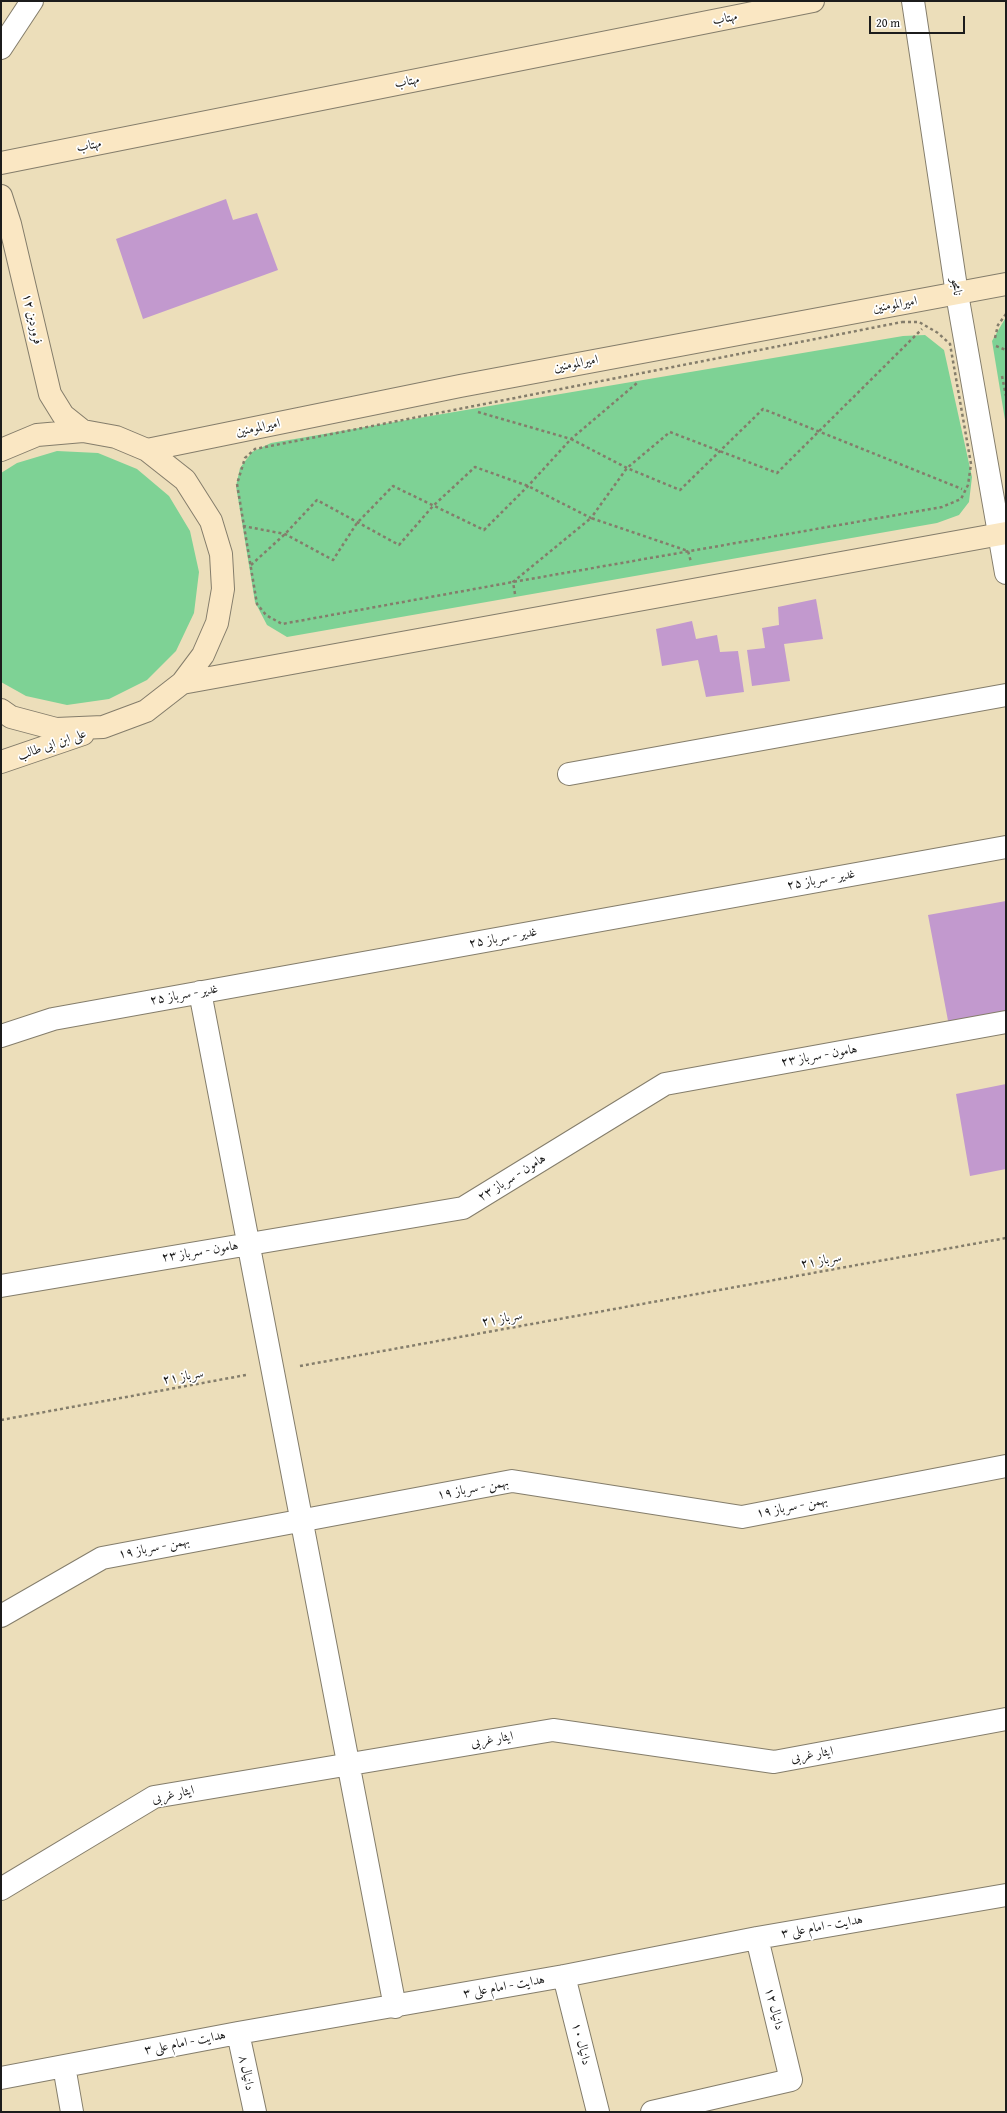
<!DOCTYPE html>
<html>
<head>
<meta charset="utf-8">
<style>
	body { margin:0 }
	#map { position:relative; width:1007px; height:2113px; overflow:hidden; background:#ecdeba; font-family:"Gentium Book Plus",serif }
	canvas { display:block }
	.frame { position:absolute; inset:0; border:2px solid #1c1c1c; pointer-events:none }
	.scale { position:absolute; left:869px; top:16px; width:96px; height:18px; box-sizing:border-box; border:2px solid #1c1c1c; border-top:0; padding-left:5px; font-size:12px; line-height:14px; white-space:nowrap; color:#1c1c1c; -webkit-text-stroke:3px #fff; paint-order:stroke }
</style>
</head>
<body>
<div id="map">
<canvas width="1007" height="2113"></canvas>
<div class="frame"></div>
<div class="scale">20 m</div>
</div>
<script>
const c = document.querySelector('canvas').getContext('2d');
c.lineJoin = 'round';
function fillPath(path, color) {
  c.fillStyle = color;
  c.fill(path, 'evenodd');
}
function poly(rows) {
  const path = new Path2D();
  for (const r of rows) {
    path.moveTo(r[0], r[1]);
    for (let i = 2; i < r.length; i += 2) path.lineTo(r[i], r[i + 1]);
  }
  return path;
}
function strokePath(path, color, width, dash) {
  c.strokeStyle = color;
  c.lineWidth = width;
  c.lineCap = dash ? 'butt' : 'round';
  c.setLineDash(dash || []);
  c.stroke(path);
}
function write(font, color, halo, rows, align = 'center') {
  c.font = font + ' "Gentium Book Plus",Amiri,serif';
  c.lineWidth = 3.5;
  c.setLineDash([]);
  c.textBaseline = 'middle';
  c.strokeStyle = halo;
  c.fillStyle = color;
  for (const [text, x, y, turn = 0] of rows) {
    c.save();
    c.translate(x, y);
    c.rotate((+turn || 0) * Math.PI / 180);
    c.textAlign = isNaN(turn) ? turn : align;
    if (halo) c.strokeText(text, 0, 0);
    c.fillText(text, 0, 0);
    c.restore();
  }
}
fillPath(poly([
	[1006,317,1006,426,992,341],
	[925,335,944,350,972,477,969,502,959,515,937,523,287,637,267,625,255,602,236,486,240,468,252,452,271,443,903,336],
	[57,451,98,453,137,469,169,496,190,531,199,572,194,613,176,651,147,680,109,699,67,705,26,696,1,682,1,473,17,463]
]), '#7ed295');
fillPath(poly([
	[226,199,233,220,257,213,278,270,143,319,116,239],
	[816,599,823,639,784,644,790,681,752,686,747,650,765,648,762,628,779,625,778,607],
	[692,621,696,639,717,635,720,652,738,651,744,692,706,697,698,660,662,666,656,629],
	[1006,901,1006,1015,949,1026,928,915],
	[1006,1084,1006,1169,970,1176,956,1094]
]), '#c299ce');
const street = poly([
	[913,1,957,294,1006,573],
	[1,48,32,1],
	[569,774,1006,695],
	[200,992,395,2007],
	[1,1036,53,1019,1006,847],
	[1,1286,463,1208,665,1084,1006,1022],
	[1,1616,102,1558,512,1481,742,1517,1006,1466],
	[1,1889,154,1797,553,1730,774,1762,1006,1719],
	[564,1976,598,2112],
	[238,2033,255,2112],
	[64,2066,72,2112],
	[1,2078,238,2033,564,1976,757,1938,1006,1895],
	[652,2112,791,2080,757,1938]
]);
const secondary = poly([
	[1,163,813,1],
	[1,196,10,224,50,394,63,415,83,431],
	[1,450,37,435,83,431,116,437,147,450,185,480,211,521,221,554,223,589,217,623,203,655,182,683,146,711,103,727,56,729,11,717,1,710],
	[147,450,460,386,1006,284],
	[182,683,1006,533],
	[1,762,83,734]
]);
strokePath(street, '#847d6b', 24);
strokePath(secondary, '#847d6b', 24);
strokePath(poly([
	[902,322,919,322,938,333,950,344,971,464,968,485,961,499,942,507,513,582,282,624,266,615,257,604,237,484,245,458,255,449,902,322],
	[995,338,998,325,1006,314],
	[996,346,1006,350],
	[1002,376,1006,396],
	[478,412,571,439,637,383],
	[243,526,285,534,333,560,357,523,393,486,484,530,528,486,571,439,627,468,680,490,763,409,962,489],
	[251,565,285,534,317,500,399,545,433,506,475,467,528,486,591,518,627,468,670,432,777,473,922,329],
	[515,594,513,582,591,518,688,551,691,562],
	[300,1366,1006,1238],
	[1,1420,246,1375]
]), '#847d6b', 2.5, [3, 3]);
strokePath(street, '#fff', 22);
strokePath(secondary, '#fae7c3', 22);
write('13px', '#1c1c1c', '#fff', [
	["مهتاب",725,19,-11],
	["مهتاب",407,82,-11],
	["مهتاب",89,146,-11],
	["نامجو",956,287,81],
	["امیرالمومنین",895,305,-10],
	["۱۲ فروردین",32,319,77],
	["امیرالمومنین",576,364,-11],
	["امیرالمومنین",258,428,-12],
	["علی ابن ابی طالب",52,745,-19],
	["غدیر - سرباز ۲۵",821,880,-10],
	["غدیر - سرباز ۲۵",503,938,-10],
	["غدیر - سرباز ۲۵",184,995,-10],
	["هامون - سرباز ۲۳",819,1056,-10],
	["هامون - سرباز ۲۳",512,1178,-32],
	["هامون - سرباز ۲۳",200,1252,-9],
	["سرباز ۲۱",821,1261,-10],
	["سرباز ۲۱",502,1319,-10],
	["سرباز ۲۱",183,1377,-10],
	["بهمن - سرباز ۱۹",473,1489,-10],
	["بهمن - سرباز ۱۹",792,1507,-11],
	["بهمن - سرباز ۱۹",154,1548,-11],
	["ایثار غربی",492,1740,-10],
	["ایثار غربی",812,1755,-10],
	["ایثار غربی",173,1795,-13],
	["هدایت - امام علی ۳",822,1927,-10],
	["هدایت - امام علی ۳",504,1987,-10],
	["دانیال ۱۲",774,2009,76],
	["هدایت - امام علی ۳",185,2043,-11],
	["دانیال ۱۰",581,2044,76],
	["دانیال ۸",246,2073,78]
]);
</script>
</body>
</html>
